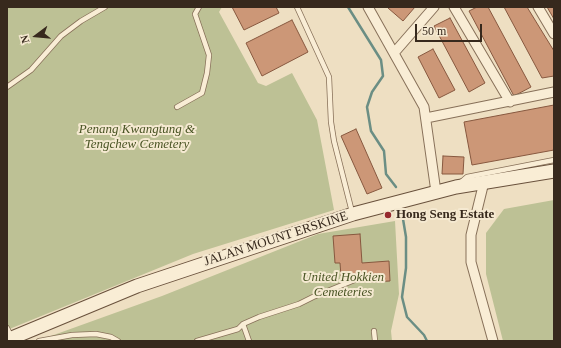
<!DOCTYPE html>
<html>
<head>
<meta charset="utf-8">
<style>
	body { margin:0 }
	#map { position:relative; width:561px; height:348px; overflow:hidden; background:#eedfc2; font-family:"Times New Roman",serif }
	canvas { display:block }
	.frame { position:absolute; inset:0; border:8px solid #37291d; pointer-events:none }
	.north { position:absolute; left:16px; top:16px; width:40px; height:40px; -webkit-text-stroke:3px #f5e9d1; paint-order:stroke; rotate:254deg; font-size:11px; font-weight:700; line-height:16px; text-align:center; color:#37291d }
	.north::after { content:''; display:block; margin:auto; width:14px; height:18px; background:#37291d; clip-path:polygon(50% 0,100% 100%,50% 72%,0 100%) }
	.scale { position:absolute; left:415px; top:24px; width:67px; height:18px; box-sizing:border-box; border:2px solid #37291d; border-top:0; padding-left:5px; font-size:12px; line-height:14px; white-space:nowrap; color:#37291d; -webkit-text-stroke:3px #f5e9d1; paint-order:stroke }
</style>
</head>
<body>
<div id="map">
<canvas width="561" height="348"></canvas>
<div class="frame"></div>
<div class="north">N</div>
<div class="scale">50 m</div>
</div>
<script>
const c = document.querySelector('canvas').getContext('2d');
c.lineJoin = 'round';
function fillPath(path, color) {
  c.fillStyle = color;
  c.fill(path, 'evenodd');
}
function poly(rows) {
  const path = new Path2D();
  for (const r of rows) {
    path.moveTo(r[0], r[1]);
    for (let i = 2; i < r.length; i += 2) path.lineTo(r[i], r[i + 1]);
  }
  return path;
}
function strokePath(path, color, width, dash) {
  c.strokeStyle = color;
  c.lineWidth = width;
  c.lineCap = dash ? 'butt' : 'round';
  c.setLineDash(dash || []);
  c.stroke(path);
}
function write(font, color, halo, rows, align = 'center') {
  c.font = font + ' "Times New Roman",serif';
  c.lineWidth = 4;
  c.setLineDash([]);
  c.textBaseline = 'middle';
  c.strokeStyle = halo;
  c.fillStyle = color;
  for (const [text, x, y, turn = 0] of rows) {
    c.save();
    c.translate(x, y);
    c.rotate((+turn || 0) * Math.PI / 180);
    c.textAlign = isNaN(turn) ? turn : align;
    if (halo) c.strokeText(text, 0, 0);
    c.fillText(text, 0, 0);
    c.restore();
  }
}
fillPath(poly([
	[7,7,222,7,219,12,258,83,266,86,292,73,317,120,334,210,193,254,7,330],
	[554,200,554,341,503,341,486,274,486,233,504,209],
	[395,221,399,294,391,331,392,341,37,341,162,296,318,234]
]), '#bdc195');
strokePath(poly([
	[348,7,381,60,383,76,372,92,367,107,371,131,384,151,386,174,396,187],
	[402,213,406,237,406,268,402,297,407,317,424,335,427,341]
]), '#6b8e84', 2.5);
const building = poly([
	[232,7,276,7,279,13,244,30,232,7],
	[389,7,415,7,403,21,388,8,389,7],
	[477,7,488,7,531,87,514,96,469,11,477,7],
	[504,7,527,7,554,51,554,76,542,78,504,7],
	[547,7,554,7,554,19,547,7],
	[450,18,485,83,469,92,434,26,450,18],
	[292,20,308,52,262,76,246,43,292,20],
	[433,49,455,90,439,98,418,57,433,49],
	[554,105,554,150,472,165,464,122,554,105],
	[356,129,382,188,367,194,341,136,356,129],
	[443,156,464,157,463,174,442,174,443,156],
	[360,234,362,263,389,261,390,281,370,282,369,274,341,276,340,263,335,263,333,236,360,234]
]);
fillPath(building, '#cc9777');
strokePath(building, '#87583f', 1);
const lane = poly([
	[297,7,329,77,331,122,334,141,352,212],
	[7,87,31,70,61,36,81,21,105,7],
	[177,107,202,93,207,73,209,55,195,14,199,7],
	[460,183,467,177,554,160],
	[243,324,249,341],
	[7,328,11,336],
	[374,331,375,341],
	[39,341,72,335,96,334,111,337,118,341],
	[197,341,238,329,243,324,259,317,299,304,313,297,357,279]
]);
const street = poly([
	[368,7,424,107,436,192],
	[454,7,510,102],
	[538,7,554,34],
	[394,53,434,7],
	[426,118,554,92],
	[484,182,471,235,471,262,493,341]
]);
const secondary = poly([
	[7,340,137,286,353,214,456,187,554,171]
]);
strokePath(lane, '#877059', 6);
strokePath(street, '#877059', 11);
strokePath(secondary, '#69513c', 15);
strokePath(lane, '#f9edd5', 4.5);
strokePath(street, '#f9edd5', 9);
strokePath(secondary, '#f9edd5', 13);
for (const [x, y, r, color] of [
	[388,215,4,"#96292e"]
]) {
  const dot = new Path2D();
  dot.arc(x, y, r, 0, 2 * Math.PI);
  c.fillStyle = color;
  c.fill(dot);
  strokePath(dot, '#f5e9d1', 1.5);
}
write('italic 13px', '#495424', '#f5e9d1', [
	["Penang Kwangtung &",137,130],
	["Tengchew Cemetery",137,145],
	["United Hokkien",343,278],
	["Cemeteries",343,293]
]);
write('bold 13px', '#37291d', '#f5e9d1', [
	["Hong Seng Estate",396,215]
], 'left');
write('13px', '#37291d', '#f5e9d1', [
	["JALAN MOUNT ERSKINE",276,239,-18]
]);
</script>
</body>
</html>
